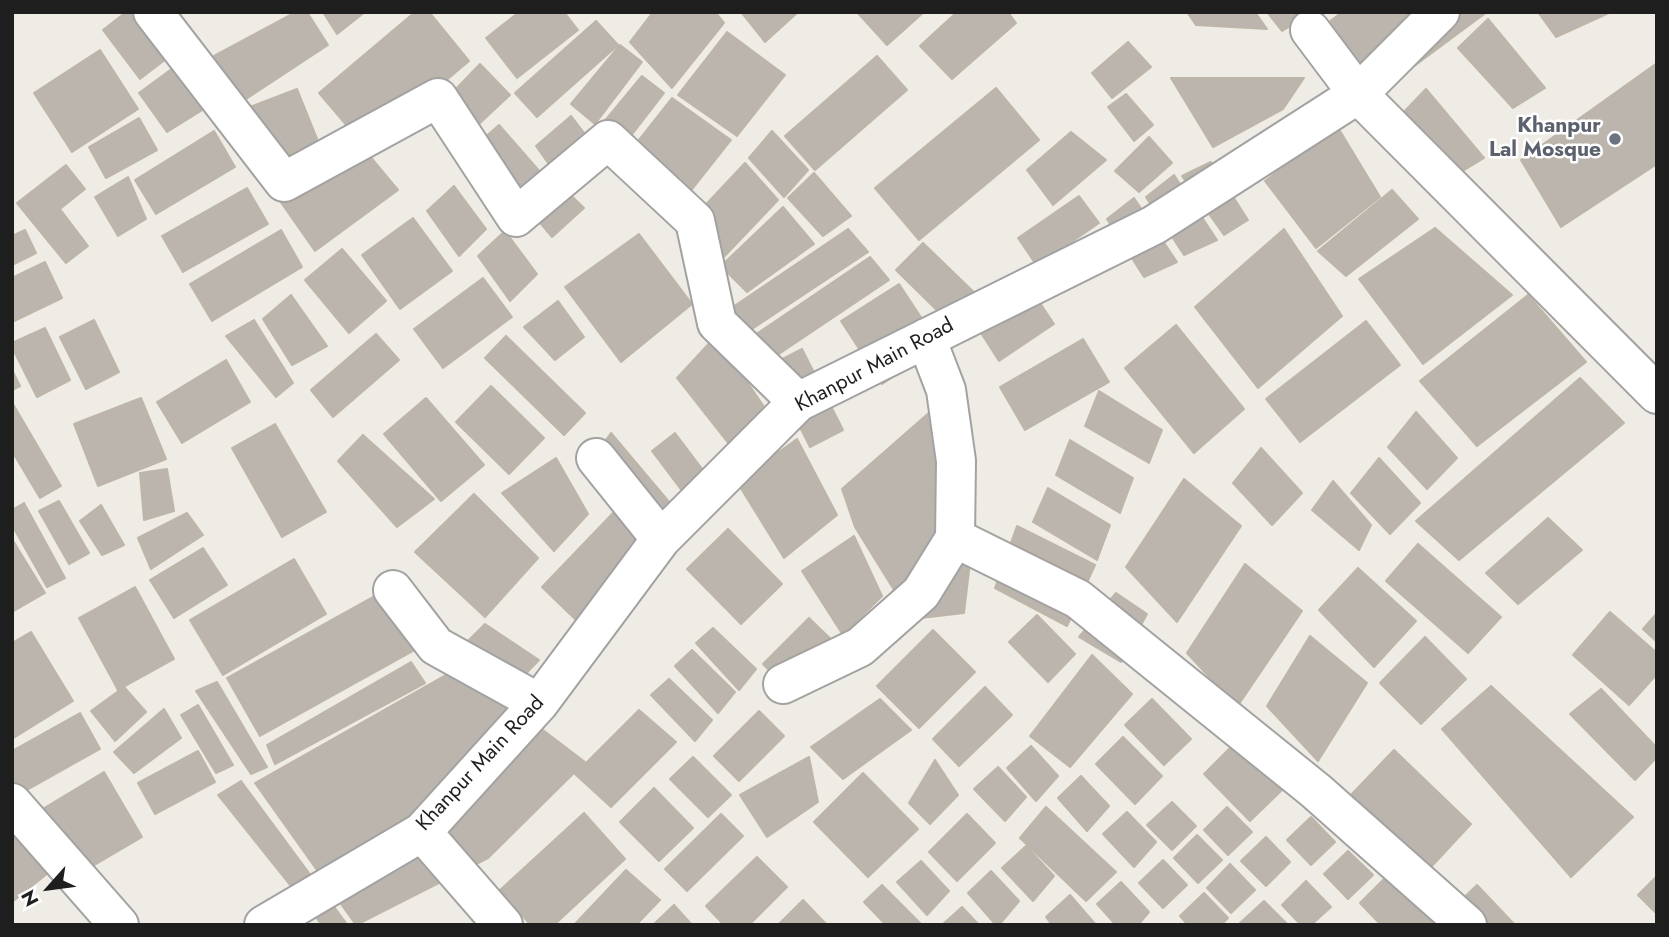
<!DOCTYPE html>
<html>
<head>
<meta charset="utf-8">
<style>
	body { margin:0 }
	#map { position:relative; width:1669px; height:937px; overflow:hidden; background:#eeece5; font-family:Jost,sans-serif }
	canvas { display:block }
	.frame { position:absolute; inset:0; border:14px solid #1e1e1e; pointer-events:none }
	.north { position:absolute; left:14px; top:853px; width:70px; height:70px; -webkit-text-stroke:5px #fff; paint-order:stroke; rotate:242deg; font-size:19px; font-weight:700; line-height:28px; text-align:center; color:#1e1e1e }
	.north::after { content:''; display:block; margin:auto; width:24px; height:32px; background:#1e1e1e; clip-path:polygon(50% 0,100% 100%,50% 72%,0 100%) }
</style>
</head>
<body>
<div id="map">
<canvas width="1669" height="937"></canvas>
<div class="frame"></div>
<div class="north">N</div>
</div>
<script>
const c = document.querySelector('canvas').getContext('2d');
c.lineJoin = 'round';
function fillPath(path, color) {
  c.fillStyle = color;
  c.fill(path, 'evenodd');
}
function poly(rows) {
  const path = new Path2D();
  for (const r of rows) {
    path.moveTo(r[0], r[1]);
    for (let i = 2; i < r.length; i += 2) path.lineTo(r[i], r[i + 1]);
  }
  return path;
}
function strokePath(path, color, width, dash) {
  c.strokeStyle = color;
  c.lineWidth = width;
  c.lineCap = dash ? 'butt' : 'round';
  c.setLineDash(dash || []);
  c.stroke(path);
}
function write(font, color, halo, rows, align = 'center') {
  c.font = font + ' Jost,sans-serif';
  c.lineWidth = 5;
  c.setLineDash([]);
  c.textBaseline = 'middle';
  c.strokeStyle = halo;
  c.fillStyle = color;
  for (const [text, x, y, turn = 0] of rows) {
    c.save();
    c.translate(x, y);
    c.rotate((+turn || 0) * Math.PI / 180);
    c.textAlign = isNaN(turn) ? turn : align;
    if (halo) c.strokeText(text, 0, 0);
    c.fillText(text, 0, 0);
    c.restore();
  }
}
const building = poly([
	[126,12,129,12,166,59,140,79,103,30,126,12],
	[296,12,307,12,328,45,240,103,214,56,296,12],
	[323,12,365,12,337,34,323,12],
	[415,12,429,12,469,61,366,148,319,93,415,12],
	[519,12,564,12,578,30,517,78,486,38,519,12],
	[653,12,715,12,724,23,672,88,630,42,653,12],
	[741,12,798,12,765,42,741,12],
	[857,12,924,12,887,45,857,12],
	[957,12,1008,12,1016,23,952,79,920,46,957,12],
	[1187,12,1255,12,1267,29,1196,25,1187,12],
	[1267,12,1314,12,1282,31,1267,12],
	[1342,12,1487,12,1375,95,1324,26,1342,12],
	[1538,12,1611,12,1556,37,1538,12],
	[1488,19,1545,88,1513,108,1458,48,1488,19],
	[596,21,618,45,537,117,515,93,596,21],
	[727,32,785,75,737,136,678,95,727,32],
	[1128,42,1151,67,1112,98,1092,73,1128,42],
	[620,45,642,62,595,124,571,104,620,45],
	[100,50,138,109,72,152,34,93,100,50],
	[877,56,907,90,815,170,785,136,877,56],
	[1657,63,1657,164,1561,227,1521,160,1657,63],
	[480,64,510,95,480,123,452,93,480,64],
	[177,65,204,109,167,132,139,93,177,65],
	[642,76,664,93,617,154,594,134,642,76],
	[1171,78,1304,78,1283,109,1213,147,1171,78],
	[996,88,1039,140,919,240,875,188,996,88],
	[297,89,318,141,261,167,237,112,297,89],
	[1426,89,1484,158,1451,178,1397,119,1426,89],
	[1126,94,1153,125,1134,141,1108,107,1126,94],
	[672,98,731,140,682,202,623,160,672,98],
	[571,116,585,134,548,163,536,146,571,116],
	[139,118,157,150,106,178,89,147,139,118],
	[499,125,541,173,508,202,466,154,499,125],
	[1337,126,1380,197,1316,248,1265,181,1337,126],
	[214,131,235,167,156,214,135,180,214,131],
	[772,131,808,170,784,197,749,158,772,131],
	[1071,132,1106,160,1053,205,1027,170,1071,132],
	[1149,137,1172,163,1139,192,1115,171,1149,137],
	[358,142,398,190,315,251,280,201,358,142],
	[1211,162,1248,220,1224,235,1182,176,1211,162],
	[745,163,778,200,719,262,681,231,745,163],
	[66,165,85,189,60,209,88,246,66,263,17,203,66,165],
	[814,173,851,216,823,236,788,198,814,173],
	[549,174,584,208,552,237,522,201,549,174],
	[1174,175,1217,240,1184,255,1146,197,1174,175],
	[128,177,146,219,118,236,95,197,128,177],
	[454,186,486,229,459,256,427,211,454,186],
	[247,188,268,224,183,272,162,236,247,188],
	[1392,190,1418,219,1346,276,1318,251,1392,190],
	[1079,196,1099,223,1037,266,1018,238,1079,196],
	[1134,198,1177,262,1144,277,1107,219,1134,198],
	[783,207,814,244,747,292,721,266,783,207],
	[413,218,452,271,400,309,362,255,413,218],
	[1435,228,1512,295,1423,364,1359,279,1435,228],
	[848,229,868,252,740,337,724,313,848,229],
	[1284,229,1342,316,1258,388,1195,307,1284,229],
	[25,230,36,253,12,265,12,236,25,230],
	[281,230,302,267,212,321,190,284,281,230],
	[505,231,537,274,510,301,478,256,505,231],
	[639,234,692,304,621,362,565,287,639,234],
	[923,243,984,302,956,329,896,270,923,243],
	[342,249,386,301,349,333,305,280,342,249],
	[870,257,889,280,761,366,746,341,870,257],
	[45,262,62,298,12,322,12,278,45,262],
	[483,278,512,317,443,368,414,329,483,278],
	[899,284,940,346,882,384,841,321,899,284],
	[1028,285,1054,324,999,361,974,322,1028,285],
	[291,295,327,346,292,365,263,319,291,295],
	[1528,295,1586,362,1477,446,1420,381,1528,295],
	[558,301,584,337,555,360,524,327,558,301],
	[94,320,119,372,86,389,60,337,94,320],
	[254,320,293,383,276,397,226,336,254,320],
	[1366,321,1400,365,1300,442,1266,399,1366,321],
	[1176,325,1244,409,1194,453,1125,368,1176,325],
	[45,328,70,380,37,397,12,347,12,343,45,328],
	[376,334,399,360,333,417,311,390,376,334],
	[506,336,585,413,564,435,485,358,506,336],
	[716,336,777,426,740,458,677,378,716,336],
	[1083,339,1109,382,1025,430,1000,387,1083,339],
	[802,349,843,430,810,447,769,366,802,349],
	[226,360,250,402,182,443,157,402,226,360],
	[12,370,20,386,12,390,12,370],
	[1580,378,1624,423,1459,560,1416,521,1580,378],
	[491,386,544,438,509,474,456,422,491,386],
	[1099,391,1162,430,1149,463,1085,426,1099,391],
	[141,398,166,459,98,486,74,424,141,398],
	[426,398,484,465,441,501,384,434,426,398],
	[13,404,61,486,40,498,12,451,13,404],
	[939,404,972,528,969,571,964,613,912,619,855,527,842,489,939,404],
	[1416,412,1457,458,1427,489,1388,447,1416,412],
	[275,424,326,512,282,537,232,448,275,424],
	[611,433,675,509,648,537,583,472,611,433],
	[675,433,718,490,695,508,652,451,675,433],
	[363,435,434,499,397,527,338,461,363,435],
	[797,439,837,515,784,558,737,482,797,439],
	[1070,440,1133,478,1120,513,1056,475,1070,440],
	[1261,448,1302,493,1272,525,1233,483,1261,448],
	[556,458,588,514,554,551,502,493,556,458],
	[1379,458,1420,503,1390,534,1351,493,1379,458],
	[167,469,174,511,144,520,140,473,167,469],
	[1184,479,1241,526,1177,622,1126,567,1184,479],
	[1333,481,1371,525,1359,550,1312,510,1333,481],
	[1048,488,1110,525,1097,560,1033,522,1048,488],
	[474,494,538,558,485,617,415,552,474,494],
	[59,501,89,553,69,564,39,511,59,501],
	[24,503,65,578,47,587,12,525,12,510,24,503],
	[101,505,124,545,102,555,80,521,101,505],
	[614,512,648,545,575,619,542,587,614,512],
	[187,513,203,535,151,569,138,538,187,513],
	[1548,518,1582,550,1518,604,1486,573,1548,518],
	[1017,526,1095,565,1067,626,995,588,1017,526],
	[728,529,782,584,741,624,687,569,728,529],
	[854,536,882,596,843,635,802,571,854,536],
	[12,539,45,593,12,612,12,539],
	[1418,544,1501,617,1468,653,1386,581,1418,544],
	[203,548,227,585,174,618,150,580,203,548],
	[294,559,326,614,223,675,190,620,294,559],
	[1245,564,1302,611,1237,707,1187,653,1245,564],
	[1358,568,1416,621,1374,667,1319,610,1358,568],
	[135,587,174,659,118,690,79,618,135,587],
	[380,593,413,651,260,736,227,678,380,593],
	[1116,593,1147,614,1121,662,1079,637,1116,593],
	[1610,612,1657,653,1657,674,1629,705,1573,655,1610,612],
	[1657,613,1657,642,1643,629,1657,613],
	[1037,615,1075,654,1048,682,1009,642,1037,615],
	[809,618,842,650,795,696,763,664,809,618],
	[485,624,539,660,506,694,464,645,485,624],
	[713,628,756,669,739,690,696,643,713,628],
	[933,630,975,672,919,728,877,686,933,630],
	[31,632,73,701,12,739,12,643,31,632],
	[1310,636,1367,683,1318,761,1267,706,1310,636],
	[1425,637,1466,679,1421,724,1380,683,1425,637],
	[692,650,735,692,718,713,675,666,692,650],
	[1092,655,1132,694,1070,767,1030,736,1092,655],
	[411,662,425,683,275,764,267,745,411,662],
	[460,667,585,762,488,858,356,925,255,783,460,667],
	[669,679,712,720,695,741,651,695,669,679],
	[217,682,267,767,251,774,196,691,217,682],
	[1491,686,1633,817,1571,877,1442,729,1491,686],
	[124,687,146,712,115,741,91,711,124,687],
	[985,687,1012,715,959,766,933,739,985,687],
	[1601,689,1657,748,1657,757,1635,780,1570,714,1601,689],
	[880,699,911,730,843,779,811,747,880,699],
	[1152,699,1191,739,1164,765,1125,725,1152,699],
	[198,705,233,765,216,773,181,715,198,705],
	[164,709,181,738,134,773,114,752,164,709],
	[639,710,676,742,611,807,575,774,639,710],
	[759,711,784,736,739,781,714,756,759,711],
	[80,713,100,749,18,795,12,785,12,751,80,713],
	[1123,737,1162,776,1135,804,1096,764,1123,737],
	[1236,742,1283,789,1250,821,1204,774,1236,742],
	[1031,746,1058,776,1036,801,1007,768,1031,746],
	[1394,750,1471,824,1405,895,1327,820,1394,750],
	[198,751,215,782,155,814,138,783,198,751],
	[693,757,731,795,708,817,670,779,693,757],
	[809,757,818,802,767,837,740,795,809,757],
	[935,760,958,795,930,824,909,803,935,760],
	[998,767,1026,797,1005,821,974,789,998,767],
	[104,772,142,837,69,880,31,816,104,772],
	[863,773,918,829,868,877,814,822,863,773],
	[1081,776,1109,806,1087,831,1058,798,1081,776],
	[241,781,346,923,344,925,322,925,218,795,241,781],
	[654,788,693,828,659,861,620,822,654,788],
	[1172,802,1196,826,1172,850,1147,825,1172,802],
	[1046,807,1116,872,1086,901,1020,838,1046,807],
	[1227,807,1252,832,1228,855,1204,830,1227,807],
	[1127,812,1156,842,1134,867,1103,834,1127,812],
	[584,813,625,859,554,925,531,925,499,891,584,813],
	[721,814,743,836,687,891,665,869,721,814],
	[967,814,995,843,957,881,929,852,967,814],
	[1311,817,1335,842,1311,865,1287,840,1311,817],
	[12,828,48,873,12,902,12,828],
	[1197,835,1222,860,1198,883,1174,858,1197,835],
	[1266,837,1290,862,1266,886,1241,861,1266,837],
	[1026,846,1054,876,1033,901,1002,868,1026,846],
	[1348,851,1373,875,1348,899,1324,874,1348,851],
	[757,857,787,887,749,925,724,925,706,906,757,857],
	[1163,860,1187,885,1163,908,1139,883,1163,860],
	[921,861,949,891,927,915,897,882,921,861],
	[1230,864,1255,890,1231,913,1207,888,1230,864],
	[626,870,660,900,636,925,574,925,626,870],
	[991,871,1019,901,999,925,996,925,968,893,991,871],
	[1390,873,1436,921,1433,925,1381,925,1360,903,1390,873],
	[1657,876,1657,914,1638,895,1657,876],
	[1306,881,1331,907,1311,925,1301,925,1282,905,1306,881],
	[1121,882,1149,912,1138,925,1116,925,1097,904,1121,882],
	[882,885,922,925,886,925,864,902,882,885],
	[1477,885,1515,925,1440,925,1438,923,1477,885],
	[1204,893,1228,918,1221,925,1188,925,1180,916,1204,893],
	[1070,895,1096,925,1052,925,1046,917,1070,895],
	[803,900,827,925,778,925,803,900],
	[1264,901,1288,925,1242,925,1240,923,1264,901],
	[674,905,692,925,653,925,674,905],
	[962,907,979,925,942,925,962,907]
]);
fillPath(building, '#bbb5ae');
strokePath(building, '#beb5a9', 2);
const street = poly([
	[153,12,284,182,438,98,516,217,608,140,695,221,717,323,798,402],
	[1310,30,1358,94,1657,394],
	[596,458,661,539],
	[955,538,1078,599,1316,791,1467,925],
	[393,590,436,646,539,703],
	[783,684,860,647,921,593,955,538,956,461,946,390,926,338],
	[12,803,119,925],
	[422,832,503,925],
	[264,925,422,832,539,703,661,539,798,402,1154,225,1358,94,1440,12]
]);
strokePath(street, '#a2a2a2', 42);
strokePath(street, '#fff', 38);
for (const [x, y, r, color] of [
	[1615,139,7,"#6b7280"]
]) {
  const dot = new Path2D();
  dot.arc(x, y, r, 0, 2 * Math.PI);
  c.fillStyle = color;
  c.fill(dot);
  strokePath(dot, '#fff', 2.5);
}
write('bold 21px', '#5b616d', '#fff', [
	["Khanpur",1601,127],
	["Lal Mosque",1601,151]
], 'right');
write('21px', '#1e1e1e', '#fff', [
	["Khanpur Main Road",875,366,-28],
	["Khanpur Main Road",481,764,-47]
]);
</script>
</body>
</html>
